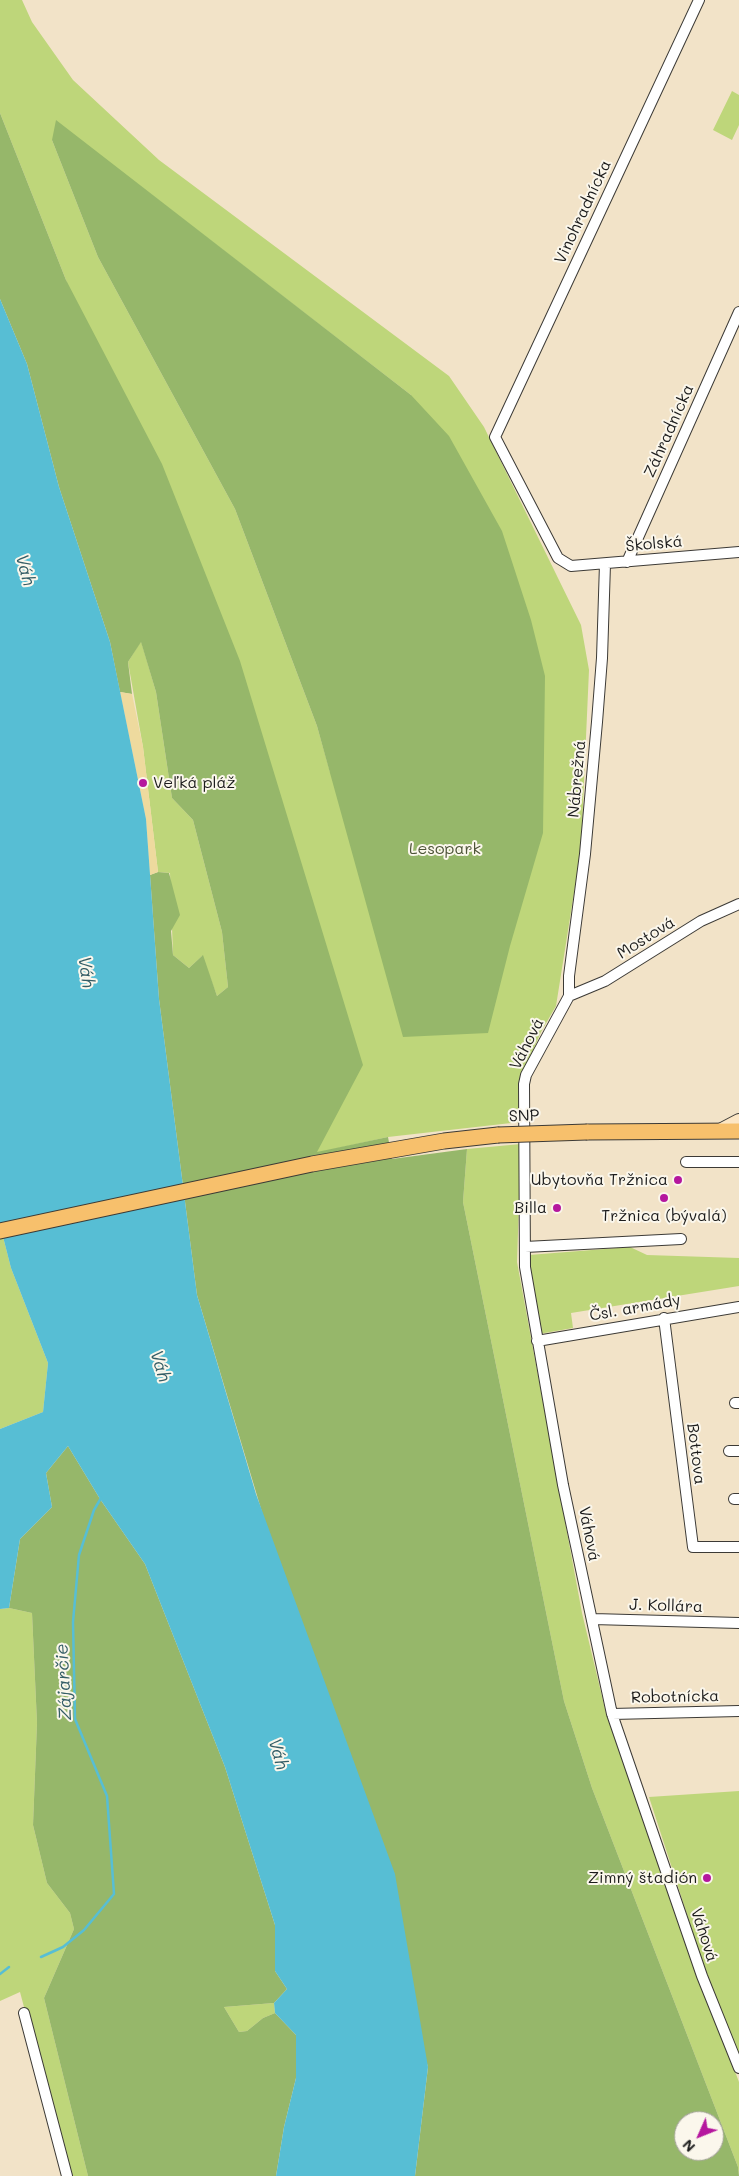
<!DOCTYPE html>
<html>
<head>
<meta charset="utf-8">
<style>
	body { margin:0 }
	#map { position:relative; width:739px; height:2176px; overflow:hidden; background:#f2e3c8; font-family:Mali,sans-serif }
	canvas { display:block }
	.north { position:absolute; left:674px; top:2111px; width:50px; height:50px; box-sizing:border-box; background:#fbf7ec; border:1px solid #a29f99; border-radius:50%; rotate:226deg; font-size:14px; font-weight:700; line-height:20px; text-align:center; color:#1c1c1c }
	.north::after { content:''; display:block; margin:auto; width:18px; height:22px; background:#b5179e; clip-path:polygon(50% 0,100% 100%,50% 72%,0 100%) }
</style>
</head>
<body>
<div id="map">
<canvas width="739" height="2176"></canvas>
<div class="north">N</div>
</div>
<script>
const c = document.querySelector('canvas').getContext('2d');
c.lineJoin = 'round';
function fillPath(path, color) {
  c.fillStyle = color;
  c.fill(path, 'evenodd');
}
function poly(rows) {
  const path = new Path2D();
  for (const r of rows) {
    path.moveTo(r[0], r[1]);
    for (let i = 2; i < r.length; i += 2) path.lineTo(r[i], r[i + 1]);
  }
  return path;
}
function strokePath(path, color, width, dash) {
  c.strokeStyle = color;
  c.lineWidth = width;
  c.lineCap = dash ? 'butt' : 'round';
  c.setLineDash(dash || []);
  c.stroke(path);
}
function write(font, color, halo, rows, align = 'center') {
  c.font = font + ' Mali,sans-serif';
  c.lineWidth = 4;
  c.setLineDash([]);
  c.textBaseline = 'middle';
  c.strokeStyle = halo;
  c.fillStyle = color;
  for (const [text, x, y, turn = 0] of rows) {
    c.save();
    c.translate(x, y);
    c.rotate((+turn || 0) * Math.PI / 180);
    c.textAlign = isNaN(turn) ? turn : align;
    if (halo) c.strokeText(text, 0, 0);
    c.fillText(text, 0, 0);
    c.restore();
  }
}
fillPath(poly([
	[0,0,22,0,32,22,73,80,159,160,449,376,484,427,581,625,589,670,581,849,556,1006,541,1032,518,1085,520,1122,388,1137,316,1153,66,280,0,113],
	[52,140,136,183,411,395,330,772,317,726,235,509,98,257],
	[732,91,739,95,739,125,732,140,713,130],
	[141,641,156,692,172,798,193,820,222,932,228,987,217,996,202,956,189,968,173,955,170,873,158,872,143,747,128,662],
	[521,1144,517,1262,582,1613,606,1713,697,1972,739,2082,739,2176,738,2167,592,1788,564,1701,463,1202,467,1149],
	[0,1225,11,1268,48,1363,43,1412,0,1429],
	[630,1247,647,1255,739,1258,739,1286,571,1313,573,1328,539,1334,529,1255],
	[9,1608,32,1613,37,1723,33,1825,47,1883,70,1913,74,1929,44,1998,88,2176,69,2176,20,1992,0,2001,0,1609],
	[739,1791,739,2060,705,1970,649,1797],
	[274,2003,275,2013,263,2018,247,2031,239,2032,224,2007]
]), '#bed67a');
fillPath(poly([
	[0,113,66,280,162,464,240,661,363,1065,317,1152,388,1137,392,1159,467,1149,463,1202,564,1701,592,1788,738,2167,739,2176,415,2176,428,2067,197,1295,159,999,150,875,158,872,169,873,180,915,171,931,173,955,189,968,203,955,217,996,228,987,222,932,193,820,172,798,156,692,141,642,128,662,132,694,120,692,110,642,59,487,27,364,0,299],
	[684,2121,714,2121,714,2151,684,2151],
	[56,120,411,395,449,436,502,531,531,620,545,676,543,833,510,946,488,1033,403,1037,317,726,235,509,98,257,52,140],
	[68,1446,100,1499,145,1564,225,1767,275,1925,275,1971,287,1989,274,2003,224,2007,239,2032,247,2031,263,2018,275,2013,296,2035,296,2078,284,2127,276,2176,88,2176,44,1998,74,1929,70,1913,47,1883,33,1825,37,1723,32,1613,9,1608,20,1539,52,1507,46,1473]
]), '#96b76a');
fillPath(poly([
	[120,692,132,694,143,747,158,872,150,875,146,819]
]), '#eeda9e');
fillPath(poly([
	[0,299,27,364,59,487,110,642,146,819,159,999,197,1295,256,1494,395,1874,428,2067,415,2176,276,2176,284,2127,296,2078,296,2035,275,2013,274,2003,287,1989,275,1971,275,1925,225,1767,145,1564,100,1499,68,1446,46,1473,52,1507,20,1539,9,1608,0,1609,0,1429,43,1412,48,1363,11,1268,0,1225]
]), '#57bed4');
strokePath(poly([
	[41,1957,63,1947,84,1930,114,1894,107,1796,75,1719,73,1622,79,1555,94,1510,101,1498],
	[0,1974,9,1967]
]), '#57bed4', 2.5);
const street = poly([
	[699,0,495,437,558,558,571,566,739,552],
	[627,562,739,312],
	[605,564,602,658,597,722,585,854,569,976,569,996,526,1075,524,1084,525,1267,563,1485,612,1714,702,1976,739,2068],
	[569,996,605,981,701,921,739,904],
	[686,1162,739,1162],
	[525,1247,681,1239],
	[664,1318,693,1547,739,1547],
	[537,1341,739,1307],
	[735,1403,739,1403],
	[729,1451,739,1451],
	[734,1499,739,1499],
	[593,1619,739,1623],
	[612,1714,739,1711],
	[24,2013,67,2176]
]);
const secondary = poly([
	[720,1131,739,1121]
]);
const primary = poly([
	[587,1132,739,1131],
	[0,1231,312,1164,444,1141,498,1135]
]);
strokePath(street, '#3c3a36', 12);
strokePath(secondary, '#3c3a36', 16);
strokePath(primary, '#3c3a36', 17);
strokePath(street, '#fff', 10);
strokePath(secondary, '#fce6c4', 14);
strokePath(primary, '#f7c06c', 15);
const primaryBridge = poly([
	[498,1135,587,1132]
]);
strokePath(primaryBridge, '#3c3a36', 17, []);
strokePath(primaryBridge, '#f7c06c', 15);
for (const [x, y, r, color] of [
	[143,783,5,"#b5179e"],
	[678,1180,5,"#b5179e"],
	[664,1198,5,"#b5179e"],
	[557,1208,5,"#b5179e"],
	[707,1878,5,"#b5179e"]
]) {
  const dot = new Path2D();
  dot.arc(x, y, r, 0, 2 * Math.PI);
  c.fillStyle = color;
  c.fill(dot);
  strokePath(dot, '#fbf7ec', 2);
}
write('16px', '#1c1c1c', '#fbf7ec', [
	["Vinohradnícka",583,212,-65],
	["Záhradnícka",669,431,-66],
	["Školská",654,544,-5],
	["Nábrežná",577,779,-85],
	["Mostová",646,938,-32],
	["Váhová",527,1044,-63],
	["SNP",524,1116,-2],
	["Čsl. armády",635,1308,-10],
	["Bottova",696,1454,83],
	["Váhová",589,1534,79],
	["J. Kollára",666,1606,2],
	["Robotnícka",675,1697,-1],
	["Váhová",704,1935,72]
]);
write('16px', '#1c1c1c', '#fbf7ec', [
	["Veľká pláž",153,783,"left"],
	["Ubytovňa Tržnica",668,1180],
	["Billa",547,1208],
	["Tržnica (bývalá)",664,1216,"center"],
	["Zimný štadión",697,1878]
], 'right');
write('16px', '#4d5438', '#fbf7ec', [
	["Lesopark",445,849]
]);
write('italic 18px', '#345d66', '#fbf7ec', [
	["Váh",25,570,75],
	["Váh",86,972,82],
	["Váh",160,1366,73],
	["Zájarčie",64,1682,-93],
	["Váh",278,1754,74]
]);
</script>
</body>
</html>
